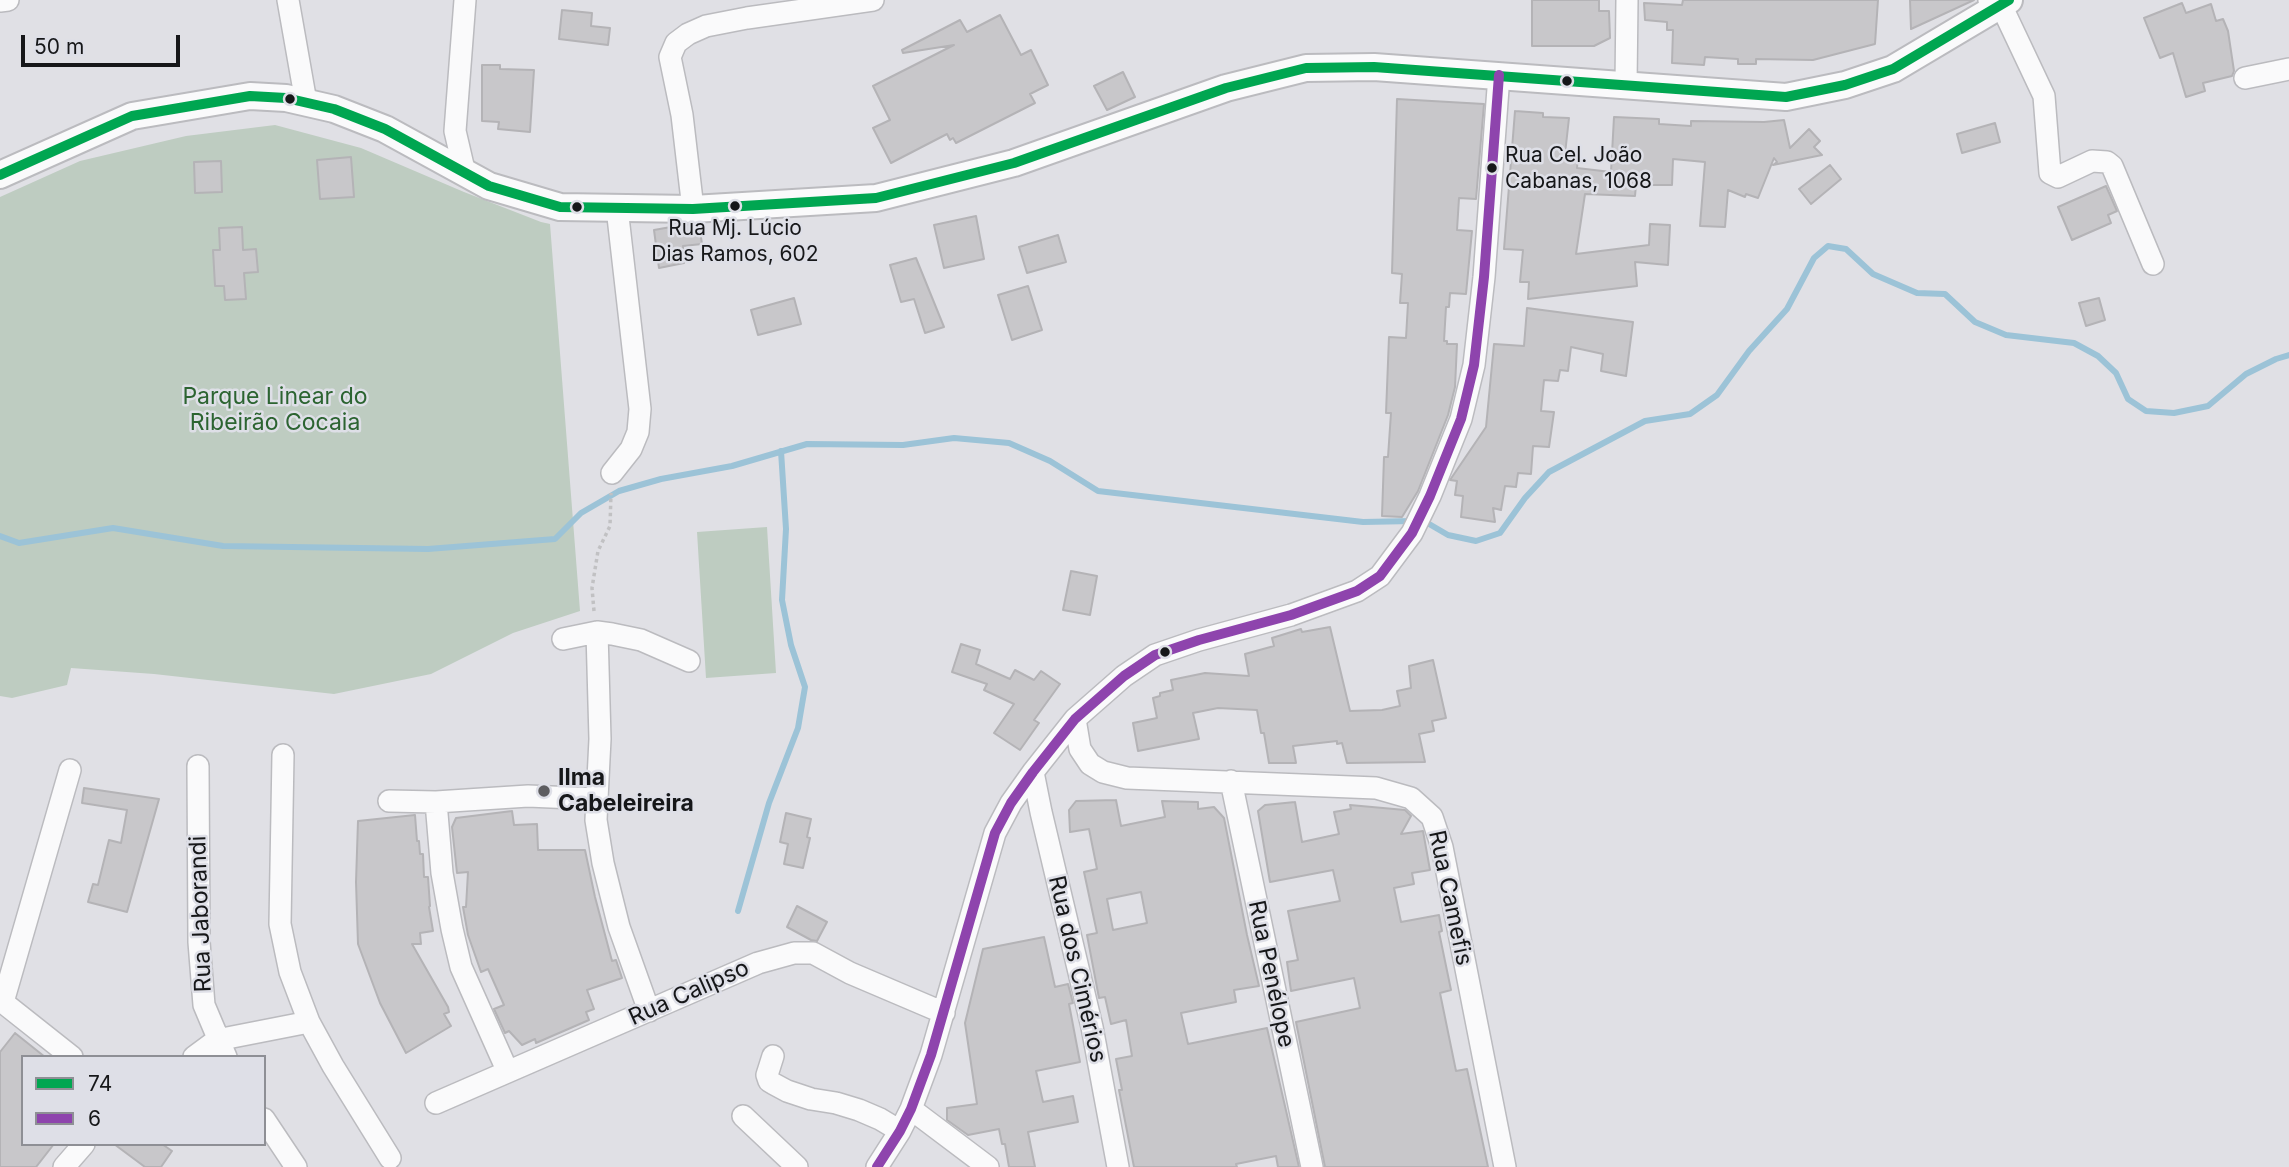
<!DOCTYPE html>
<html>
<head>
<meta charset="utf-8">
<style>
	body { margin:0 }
	#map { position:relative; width:2289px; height:1167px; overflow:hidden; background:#e0e0e5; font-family:Inter,sans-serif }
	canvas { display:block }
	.legend { position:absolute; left:21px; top:1055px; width:245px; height:91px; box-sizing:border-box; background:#dedfe7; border:2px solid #8e8f95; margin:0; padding:9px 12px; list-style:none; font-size:21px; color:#161719 }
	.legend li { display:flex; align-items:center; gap:14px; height:35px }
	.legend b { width:35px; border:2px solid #8e8f95 }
	.scale { position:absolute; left:21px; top:35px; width:159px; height:32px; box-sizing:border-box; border:4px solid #161719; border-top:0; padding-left:9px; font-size:21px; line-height:24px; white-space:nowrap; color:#161719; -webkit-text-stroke:5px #dedfe7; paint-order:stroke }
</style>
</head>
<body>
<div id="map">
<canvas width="2289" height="1167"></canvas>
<ul class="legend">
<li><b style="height:9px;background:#00a651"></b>74</li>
<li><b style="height:9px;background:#8e44ad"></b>6</li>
</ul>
<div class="scale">50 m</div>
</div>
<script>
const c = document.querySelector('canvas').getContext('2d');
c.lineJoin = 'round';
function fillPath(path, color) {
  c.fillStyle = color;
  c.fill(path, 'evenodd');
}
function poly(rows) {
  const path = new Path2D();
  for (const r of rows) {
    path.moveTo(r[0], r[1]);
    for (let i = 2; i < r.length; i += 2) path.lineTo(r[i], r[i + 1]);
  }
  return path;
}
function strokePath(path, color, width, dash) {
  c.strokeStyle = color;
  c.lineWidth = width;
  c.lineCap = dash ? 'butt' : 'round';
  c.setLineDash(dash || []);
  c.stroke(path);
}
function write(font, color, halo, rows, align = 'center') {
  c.font = font + ' Inter,sans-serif';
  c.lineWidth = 5;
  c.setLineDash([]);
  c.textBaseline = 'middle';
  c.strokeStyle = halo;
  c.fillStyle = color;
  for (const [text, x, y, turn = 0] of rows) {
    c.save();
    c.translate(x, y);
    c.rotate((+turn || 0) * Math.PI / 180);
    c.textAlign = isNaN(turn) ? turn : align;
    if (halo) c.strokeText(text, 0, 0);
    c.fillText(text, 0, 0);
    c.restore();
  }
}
fillPath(poly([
	[275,125,361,148,464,192,541,222,550,224,580,611,513,633,431,674,334,694,154,674,71,668,67,685,12,698,0,696,0,197,80,161,186,136],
	[767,527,776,673,706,678,697,532]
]), '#beccc1');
strokePath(poly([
	[1424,521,1448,535,1476,541,1500,533,1525,498,1549,472,1645,421,1690,414,1717,395,1749,351,1787,309,1814,258,1828,246,1846,249,1873,274,1917,293,1945,294,1975,322,2006,335,2074,343,2098,356,2116,373,2128,399,2146,411,2174,413,2208,406,2246,374,2276,359,2289,355],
	[0,536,19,543,113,528,223,546,428,549,555,539,581,513,619,491,661,479,732,466,807,444,903,445,954,438,1009,443,1050,461,1098,491,1363,522,1413,521],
	[738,911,769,803,798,728,805,687,791,645,782,600,786,529,781,451]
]), '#9cc3d7', 6);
const building = poly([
	[1532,0,1599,0,1599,11,1609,11,1610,38,1594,46,1532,46,1532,0],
	[1683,0,1878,0,1875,44,1813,60,1756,59,1756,64,1738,64,1738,59,1705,57,1704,65,1672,63,1673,30,1667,30,1667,22,1645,20,1644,3,1682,5,1683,0],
	[1910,0,1974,0,1911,29,1910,0],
	[2182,3,2186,13,2211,4,2216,21,2223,19,2228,31,2234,71,2232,76,2203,83,2205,91,2186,97,2173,53,2160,58,2144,18,2182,3],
	[562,10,592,13,591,26,610,28,608,45,559,39,562,10],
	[1000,15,1021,55,1031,50,1048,85,1030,94,1035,103,956,143,953,138,950,140,947,134,891,163,873,128,890,120,873,86,954,45,903,53,902,50,960,20,967,32,1000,15],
	[482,65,500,65,500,69,534,70,530,132,498,129,499,122,482,121,482,65],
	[1123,72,1135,97,1107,110,1094,86,1123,72],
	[1397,99,1484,104,1476,199,1459,198,1457,230,1472,231,1466,294,1450,293,1449,307,1446,307,1444,341,1447,341,1447,344,1457,344,1455,387,1448,415,1418,491,1402,517,1382,516,1384,457,1388,457,1391,413,1386,413,1389,337,1406,338,1408,303,1400,303,1402,274,1392,273,1397,99],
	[1515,111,1543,113,1543,117,1569,118,1565,154,1578,155,1577,168,1611,172,1614,117,1659,119,1659,124,1691,126,1691,121,1764,122,1784,120,1790,148,1809,129,1820,141,1814,147,1822,155,1773,165,1777,162,1774,158,1758,198,1746,194,1745,197,1728,190,1725,227,1700,226,1705,162,1673,159,1672,185,1636,185,1635,196,1585,194,1576,254,1649,245,1650,224,1670,225,1668,265,1635,262,1637,286,1528,299,1529,282,1520,282,1523,250,1504,249,1515,111],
	[1995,123,2000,142,1962,153,1957,134,1995,123],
	[351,157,354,197,320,199,317,160,351,157],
	[221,161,222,192,195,193,194,162,221,161],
	[1830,165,1841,179,1811,204,1799,189,1830,165],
	[2106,186,2117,211,2108,215,2111,223,2072,240,2058,207,2106,186],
	[976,216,984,259,944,268,934,225,976,216],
	[699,224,702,244,683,246,684,263,659,268,654,230,682,225,699,224],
	[242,227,243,250,256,249,258,272,244,273,246,299,225,300,224,286,215,286,213,250,220,250,219,228,242,227],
	[1058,235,1066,262,1027,273,1019,247,1058,235],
	[916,258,944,327,925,333,914,299,901,302,890,265,916,258],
	[1028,286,1042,330,1012,340,998,295,1028,286],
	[794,298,801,324,758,335,751,310,794,298],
	[2099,298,2105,320,2086,326,2079,303,2099,298],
	[1527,308,1633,322,1626,376,1601,371,1603,354,1571,347,1568,371,1560,370,1558,381,1544,380,1541,411,1554,412,1549,447,1533,446,1531,474,1518,473,1516,487,1505,486,1501,510,1493,508,1495,522,1461,517,1463,496,1455,495,1457,481,1450,480,1486,427,1494,344,1524,346,1527,308],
	[1071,571,1097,576,1090,615,1063,610,1071,571],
	[1330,627,1350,711,1382,710,1400,706,1397,691,1411,688,1409,666,1433,660,1446,718,1432,721,1434,731,1419,734,1425,762,1347,763,1342,743,1337,744,1337,741,1293,746,1296,763,1269,763,1264,733,1261,733,1257,710,1218,708,1193,713,1199,739,1138,751,1133,723,1157,718,1153,698,1160,696,1160,693,1173,690,1171,680,1205,673,1249,676,1245,654,1274,646,1272,638,1301,629,1302,632,1330,627],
	[961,644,980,650,976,664,1010,679,1015,670,1034,680,1041,671,1060,684,1034,720,1039,723,1020,750,994,733,1014,704,984,690,987,684,952,672,961,644],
	[84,788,159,799,127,912,88,902,93,884,98,885,109,840,121,843,127,810,82,803,84,788],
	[1116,800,1121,826,1165,817,1162,801,1198,802,1198,809,1214,807,1224,818,1247,935,1259,986,1234,990,1236,1002,1181,1013,1188,1044,1267,1028,1299,1167,1278,1167,1276,1156,1236,1164,1237,1167,1134,1167,1119,1090,1122,1090,1116,1059,1132,1056,1126,1020,1111,1024,1105,997,1099,998,1087,935,1097,933,1084,872,1097,869,1089,829,1070,832,1069,810,1076,801,1116,800],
	[1141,892,1147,923,1113,930,1107,899,1141,892],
	[1295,802,1302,842,1339,834,1334,812,1351,809,1350,805,1405,810,1411,816,1401,834,1423,831,1430,870,1412,873,1414,884,1394,888,1401,922,1439,915,1442,931,1439,932,1451,990,1440,993,1456,1071,1467,1069,1488,1167,1325,1167,1296,1022,1360,1008,1354,978,1291,991,1287,962,1298,960,1288,911,1340,901,1333,870,1270,882,1258,811,1265,805,1295,802],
	[512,811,514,825,537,824,538,850,585,850,595,897,612,961,616,960,622,978,587,990,594,1009,586,1012,589,1020,536,1043,535,1039,522,1045,509,1031,505,1033,494,1009,504,1005,488,969,481,972,468,935,463,907,466,907,468,872,457,873,452,827,456,818,512,811],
	[786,813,811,819,807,837,810,838,803,868,784,864,788,844,780,842,786,813],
	[415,815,417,841,419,841,420,854,423,854,424,877,428,877,430,906,429,907,433,931,420,933,421,944,412,944,448,1007,449,1012,444,1014,451,1026,406,1053,380,1003,358,944,356,882,358,821,415,815],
	[797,906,827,922,817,941,811,940,787,927,797,906],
	[1044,937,1055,987,1068,984,1073,1003,1069,1004,1080,1062,1036,1071,1043,1102,1073,1096,1078,1122,1028,1132,1035,1167,1009,1167,1005,1144,1002,1144,999,1129,968,1135,947,1120,947,1108,977,1104,965,1023,983,949,1044,937],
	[15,1033,45,1057,23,1057,23,1144,54,1144,36,1167,0,1167,0,1052,15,1033],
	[114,1144,162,1144,172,1151,161,1167,145,1167,114,1144]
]);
fillPath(building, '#c8c7ca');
strokePath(building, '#b4b3b6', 2);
const minor = poly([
	[288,0,306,102],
	[1989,0,2001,5,2044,96,2050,173,2058,177,2092,161,2107,162,2112,166,2153,264],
	[0,1,8,0],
	[2245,78,2289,69],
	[1626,85,1627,0],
	[465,174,455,131,465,0],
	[693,209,682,115,670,57,676,43,688,34,706,26,747,18,873,0],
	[612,473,631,449,638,432,640,409,617,208],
	[563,639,597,632,612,634,641,640,689,661],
	[1075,719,1080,749,1090,764,1103,772,1127,778,1376,788,1411,798,1432,817,1442,847,1505,1167],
	[283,755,280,924,290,972,309,1022,333,1066,390,1158],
	[198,766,199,942,204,1005,226,1057],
	[1033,772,1041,812,1092,1027,1118,1167],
	[1231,781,1312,1167],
	[597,799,600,739,597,632],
	[389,801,436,802,528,796,597,799,596,820,603,863,619,927,649,1011],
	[436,802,442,873,452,929,461,967,507,1070],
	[0,1000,72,1057],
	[3,1002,70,770],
	[773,1056,767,1075,769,1081,774,1084,787,1091,811,1099,836,1103,859,1110,880,1119,900,1131],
	[194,1057,217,1040,309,1022],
	[436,1103,758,963,794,953,813,953,850,973,944,1013],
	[911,1109,988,1167],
	[743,1116,797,1167],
	[264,1119,296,1167],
	[64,1167,84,1144],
	[877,1167,900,1131,911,1109,931,1055,995,833,1011,803,1033,772,1075,719,1124,676,1155,655,1199,640,1291,615,1357,591,1380,576,1412,533,1430,496,1461,419,1474,365,1484,277,1499,75]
]);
const major = poly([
	[0,175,132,116,250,96,286,98,334,109,385,129,489,186,560,207,693,209,876,198,1014,163,1226,88,1306,68,1374,67,1786,97,1845,85,1893,69,2009,0]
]);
strokePath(minor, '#bbbbbf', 24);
strokePath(major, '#bbbbbf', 30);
strokePath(poly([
	[594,611,592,588,598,551,610,526,611,493]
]), '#c1c1c3', 3.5, [3.5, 3.5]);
strokePath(minor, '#fafafb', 21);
strokePath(major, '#fafafb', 26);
strokePath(poly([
	[0,175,132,116,250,96,286,98,334,109,385,129,489,186,560,207,693,209,876,198,1014,163,1226,88,1306,68,1374,67,1786,97,1845,85,1893,69,2009,0]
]), '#00a651', 10);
strokePath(poly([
	[877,1167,900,1131,911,1109,931,1055,995,833,1011,803,1033,772,1075,719,1124,676,1155,655,1199,640,1291,615,1357,591,1380,576,1412,533,1430,496,1461,419,1474,365,1484,277,1499,75]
]), '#8e44ad', 10);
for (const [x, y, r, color] of [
	[1567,81,6,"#161719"],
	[290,99,6,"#161719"],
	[1492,168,6,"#161719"],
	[735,206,6,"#161719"],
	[577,207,6,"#161719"],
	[1165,652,6,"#161719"],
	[544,791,7,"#5d5d60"]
]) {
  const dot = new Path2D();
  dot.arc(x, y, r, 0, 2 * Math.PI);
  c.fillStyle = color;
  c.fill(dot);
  strokePath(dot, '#dedfe7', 2.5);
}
write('21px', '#161719', '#dedfe7', [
	["Rua Cel. João",1505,156],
	["Cabanas, 1068",1505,182],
	["Rua Mj. Lúcio",735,229,"center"],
	["Dias Ramos, 602",735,255,"center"]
], 'left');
write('23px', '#2c6431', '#dedfe7', [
	["Parque Linear do",275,397],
	["Ribeirão Cocaia",275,423]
]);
write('bold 23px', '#161719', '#dedfe7', [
	["Ilma",558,778],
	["Cabeleireira",558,804]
], 'left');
write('23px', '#161719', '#dedfe7', [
	["Rua Camefis",1450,898,78],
	["Rua Jaborandi",201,914,-92],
	["Rua dos Cimérios",1077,969,77],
	["Rua Penélope",1271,974,78],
	["Rua Calipso",689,993,-24]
]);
</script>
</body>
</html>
